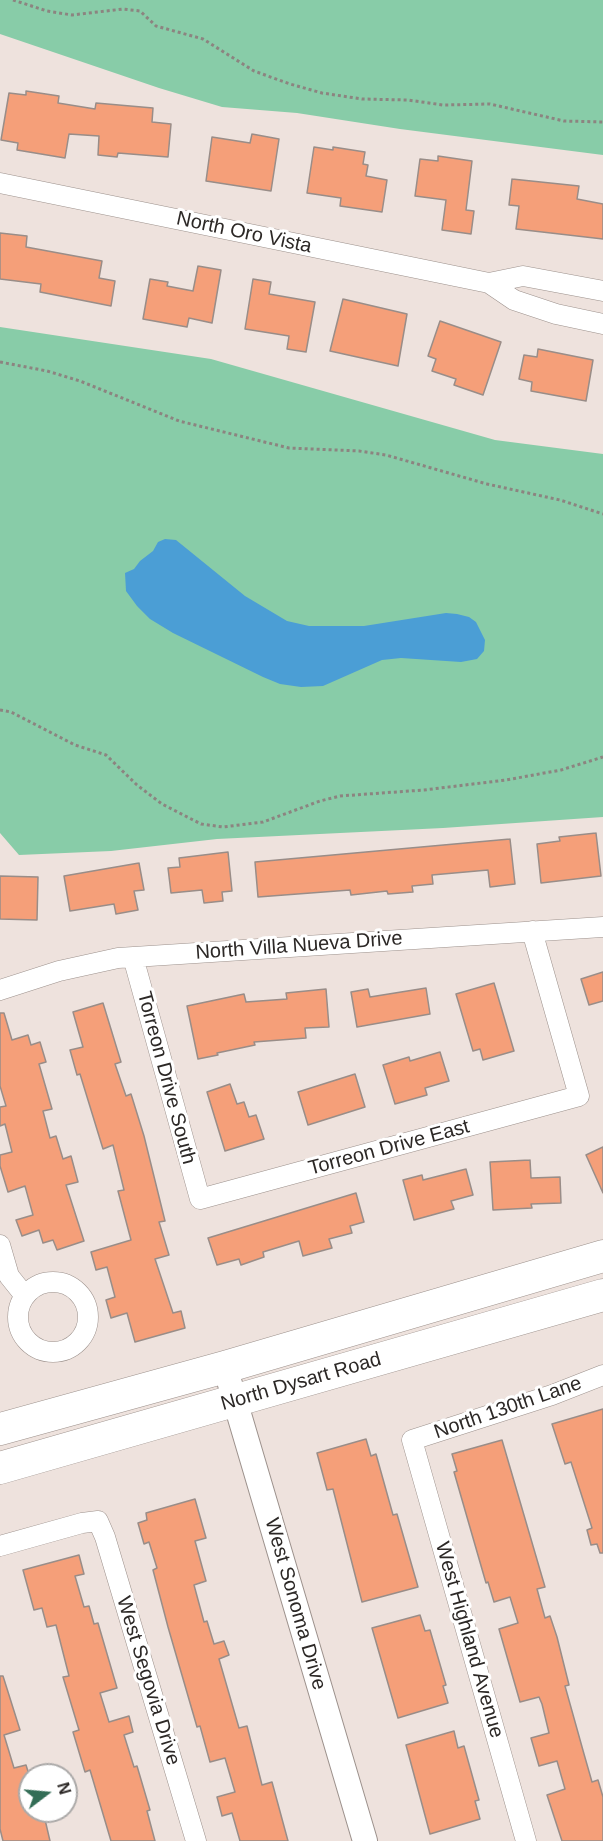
<!DOCTYPE html>
<html>
<head>
<meta charset="utf-8">
<style>
	body { margin:0 }
	#map { position:relative; width:603px; height:1841px; overflow:hidden; background:#eee2dd; font-family:Arial,sans-serif }
	canvas { display:block }
	.north { position:absolute; left:18px; top:1763px; width:60px; height:60px; box-sizing:border-box; background:#fff; border:2px solid #aba9a8; border-radius:50%; rotate:74deg; font-size:16px; font-weight:700; line-height:24px; text-align:center; color:#2c2826 }
	.north::after { content:''; display:block; margin:auto; width:21px; height:27px; background:#336d56; clip-path:polygon(50% 0,100% 100%,50% 72%,0 100%) }
</style>
</head>
<body>
<div id="map">
<canvas width="603" height="1841"></canvas>
<div class="north">N</div>
</div>
<script>
const c = document.querySelector('canvas').getContext('2d');
c.lineJoin = 'round';
function fillPath(path, color) {
  c.fillStyle = color;
  c.fill(path, 'evenodd');
}
function poly(rows) {
  const path = new Path2D();
  for (const r of rows) {
    if (r.length === 3) {
      path.moveTo(r[0] + r[2], r[1]);
      path.arc(r[0], r[1], r[2], 0, 2 * Math.PI);
      continue;
    }
    path.moveTo(r[0], r[1]);
    for (let i = 2; i < r.length; i += 2) path.lineTo(r[i], r[i + 1]);
  }
  return path;
}
function strokePath(path, color, width, dash) {
  c.strokeStyle = color;
  c.lineWidth = width;
  c.lineCap = dash ? 'butt' : 'round';
  c.setLineDash(dash || []);
  c.stroke(path);
}
function write(font, color, halo, rows, align = 'center') {
  c.font = font + ' Arial,sans-serif';
  c.lineWidth = 6;
  c.setLineDash([]);
  c.textBaseline = 'middle';
  c.strokeStyle = halo;
  c.fillStyle = color;
  for (const [text, x, y, turn = 0] of rows) {
    c.save();
    c.translate(x, y);
    c.rotate((+turn || 0) * Math.PI / 180);
    c.textAlign = isNaN(turn) ? turn : align;
    if (halo) c.strokeText(text, 0, 0);
    c.fillText(text, 0, 0);
    c.restore();
  }
}
fillPath(poly([
	[0,0,603,0,603,155,400,129,297,113,222,107,159,88,0,34],
	[0,327,211,359,495,440,603,454,603,817,443,828,217,839,111,851,19,855,0,833]
]), '#88cca8');
fillPath(poly([
	[165,539,176,540,245,596,287,621,309,626,364,626,446,613,457,614,469,617,476,622,485,640,484,651,477,659,461,662,401,658,382,660,323,686,301,687,280,684,263,677,173,633,150,619,137,606,126,591,125,573,134,569,140,561,153,551,158,542]
]), '#4b9ed5');
const building = poly([
	[26,91,59,96,58,103,95,109,96,103,153,108,152,122,171,124,168,157,118,153,117,157,98,155,99,136,69,134,65,158,17,150,18,143,1,140,9,93,26,95,26,91],
	[252,134,279,139,271,191,206,181,212,137,250,143,252,134],
	[314,147,333,150,333,147,365,152,363,164,368,165,366,176,387,180,382,212,340,206,341,198,307,193,314,147],
	[438,156,472,161,466,210,474,211,471,234,442,230,446,200,415,196,420,159,438,161,438,156],
	[512,179,579,186,577,199,603,204,603,239,516,229,519,206,509,205,512,179],
	[0,233,27,236,26,247,102,261,99,278,115,281,111,306,40,292,41,284,0,279,0,233],
	[198,266,221,270,212,323,189,318,187,327,143,319,150,279,168,282,167,286,193,291,198,266],
	[253,279,271,282,269,294,315,302,306,352,287,349,289,336,245,329,253,279],
	[343,299,407,314,398,366,330,351,343,299],
	[440,321,501,342,483,395,454,385,456,379,432,371,436,359,428,356,440,321],
	[538,349,593,360,586,401,531,391,532,382,519,379,524,355,537,357,538,349],
	[596,833,601,876,541,883,537,844,560,841,559,837,596,833],
	[510,839,515,884,490,887,488,870,432,875,433,884,412,886,413,892,388,894,387,891,351,895,350,890,258,897,255,862,510,839],
	[228,852,232,891,222,892,223,901,204,903,202,890,171,893,168,868,180,867,179,858,228,852],
	[139,863,144,890,134,891,138,910,116,914,114,904,70,911,64,876,139,863],
	[0,876,38,877,37,920,0,919,0,876],
	[603,972,603,1001,589,1005,581,979,603,972],
	[494,983,514,1051,483,1060,480,1049,473,1051,456,994,494,983],
	[426,988,430,1014,357,1027,351,992,368,989,370,997,426,988],
	[326,989,329,1027,305,1028,306,1038,254,1042,255,1045,217,1053,218,1055,198,1059,187,1006,244,994,246,1002,287,999,286,993,326,989],
	[103,1003,121,1062,115,1064,126,1096,131,1094,144,1136,165,1221,159,1222,169,1255,155,1259,173,1313,181,1311,185,1328,135,1342,127,1313,111,1318,106,1300,115,1297,107,1267,96,1270,91,1252,131,1240,118,1191,124,1190,113,1145,103,1149,80,1074,77,1075,70,1050,83,1047,73,1012,103,1003],
	[0,1013,4,1013,12,1040,28,1035,31,1045,40,1042,46,1062,39,1064,52,1109,43,1111,50,1138,56,1136,63,1159,71,1156,78,1182,66,1185,84,1241,57,1250,53,1240,43,1243,39,1230,22,1236,16,1220,33,1215,25,1186,8,1192,0,1166,0,1155,12,1152,5,1124,0,1126,0,1107,6,1106,0,1086,0,1013],
	[440,1052,449,1081,425,1088,427,1095,395,1104,383,1065,409,1057,410,1061,440,1052],
	[355,1074,365,1107,308,1125,298,1092,355,1074],
	[230,1084,237,1104,244,1102,249,1117,256,1115,264,1139,225,1151,207,1092,230,1084],
	[603,1147,603,1193,586,1155,603,1147],
	[530,1160,531,1178,560,1177,561,1203,531,1204,532,1208,493,1210,490,1162,530,1160],
	[466,1169,473,1195,451,1201,454,1209,414,1220,403,1180,422,1175,423,1180,466,1169],
	[356,1193,364,1222,350,1226,352,1233,329,1239,332,1248,303,1256,299,1241,263,1252,264,1257,241,1265,239,1259,217,1265,208,1238,356,1193],
	[603,1409,603,1553,600,1553,597,1544,591,1545,587,1530,592,1528,571,1462,565,1464,552,1424,603,1409],
	[366,1439,371,1456,376,1454,393,1515,397,1514,418,1587,362,1602,333,1489,327,1490,317,1453,366,1439],
	[502,1440,545,1587,537,1589,545,1618,550,1616,557,1637,569,1685,565,1686,584,1754,592,1782,598,1780,603,1797,603,1841,562,1841,547,1795,565,1789,557,1761,539,1766,531,1738,549,1733,542,1704,539,1697,520,1702,499,1629,518,1623,510,1597,494,1602,488,1582,486,1583,454,1472,457,1471,452,1454,502,1440],
	[195,1499,206,1538,195,1541,206,1581,194,1585,204,1622,207,1621,214,1644,224,1641,229,1655,219,1659,239,1728,247,1726,262,1785,272,1782,288,1841,240,1841,232,1813,222,1816,217,1797,235,1792,225,1758,210,1762,200,1726,197,1727,168,1627,153,1570,157,1568,149,1542,144,1544,138,1523,147,1520,146,1513,195,1499],
	[79,1555,84,1574,75,1576,84,1607,89,1606,94,1624,98,1623,117,1688,100,1693,109,1722,129,1716,133,1732,124,1735,134,1767,137,1766,150,1810,147,1811,155,1841,111,1841,90,1770,85,1772,73,1732,79,1730,63,1677,69,1676,56,1625,47,1627,42,1608,34,1610,23,1570,79,1555],
	[420,1615,425,1631,430,1630,446,1685,443,1686,448,1703,398,1718,372,1628,420,1615],
	[0,1676,3,1676,20,1730,4,1735,14,1768,26,1765,30,1778,30,1811,43,1811,50,1841,3,1841,0,1829,0,1676],
	[454,1731,458,1748,464,1746,479,1800,475,1801,480,1819,430,1834,406,1745,454,1731]
]);
fillPath(building, '#f59f79');
strokePath(building, '#998d88', 1.5);
const minor = poly([
	[0,183,489,283,523,276,603,291],
	[489,283,514,300,556,314,603,324],
	[133,957,200,1199,579,1096,532,931],
	[0,990,59,971,118,958,603,927],
	[0,1245,9,1276,25,1296],
	[53,1317,35],
	[0,1546,82,1523,98,1521,105,1537,196,1841],
	[526,1841,412,1440,552,1395,603,1375]
]);
const tertiary = poly([
	[225,1367,365,1841]
]);
const primary = poly([
	[0,1429,225,1367,603,1256],
	[0,1468,603,1295]
]);
strokePath(minor, '#9c918c', 21);
strokePath(tertiary, '#9c918c', 26);
strokePath(primary, '#9c918c', 33);
strokePath(poly([
	[13,0,47,11,72,15,123,9,140,11,156,26,203,39,254,71,290,84,322,93,362,99,408,100,443,105,490,104,564,121,603,122],
	[0,362,47,371,80,381,179,421,289,448,359,451,386,455,487,484,560,500,603,514],
	[0,710,11,712,75,745,106,755,137,785,162,804,201,824,223,827,263,822,320,801,340,796,424,790,506,780,561,770,603,757]
]), '#8c8480', 3, [3, 3]);
strokePath(minor, '#fff', 20);
strokePath(tertiary, '#fff', 24);
strokePath(primary, '#fff', 32);
write('20px', '#2c2826', '#fff', [
	["North Oro Vista",244,233,12],
	["North Villa Nueva Drive",299,946,-4],
	["Torreon Drive South",166,1078,75],
	["Torreon Drive East",389,1148,-15],
	["North Dysart Road",301,1382,-16],
	["North 130th Lane",508,1408,-19],
	["West Sonoma Drive",295,1604,74],
	["West Highland Avenue",469,1640,74],
	["West Segovia Drive",148,1681,73]
]);
</script>
</body>
</html>
